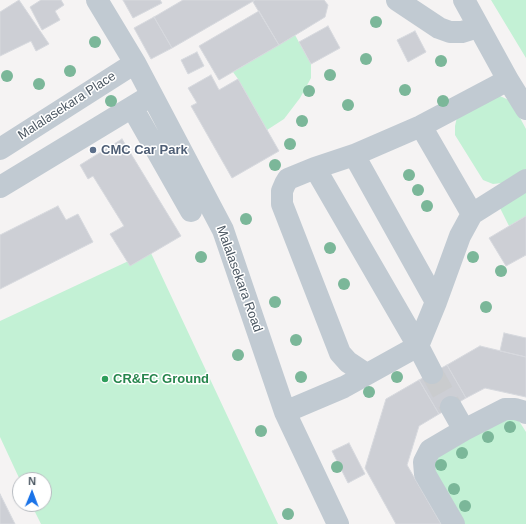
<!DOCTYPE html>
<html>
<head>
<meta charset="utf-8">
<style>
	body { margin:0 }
	#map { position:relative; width:526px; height:524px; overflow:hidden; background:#f5f3f3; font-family:Helvetica,sans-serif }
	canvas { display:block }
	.north { position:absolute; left:12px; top:472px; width:40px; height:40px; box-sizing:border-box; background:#fff; border:1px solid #b7bbc0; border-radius:50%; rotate:1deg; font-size:11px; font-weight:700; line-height:16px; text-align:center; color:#4a5661 }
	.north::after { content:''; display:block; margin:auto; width:14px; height:18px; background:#1a73e8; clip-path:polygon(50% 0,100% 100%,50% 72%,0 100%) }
</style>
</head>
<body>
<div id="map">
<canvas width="526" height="524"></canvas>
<div class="north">N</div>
</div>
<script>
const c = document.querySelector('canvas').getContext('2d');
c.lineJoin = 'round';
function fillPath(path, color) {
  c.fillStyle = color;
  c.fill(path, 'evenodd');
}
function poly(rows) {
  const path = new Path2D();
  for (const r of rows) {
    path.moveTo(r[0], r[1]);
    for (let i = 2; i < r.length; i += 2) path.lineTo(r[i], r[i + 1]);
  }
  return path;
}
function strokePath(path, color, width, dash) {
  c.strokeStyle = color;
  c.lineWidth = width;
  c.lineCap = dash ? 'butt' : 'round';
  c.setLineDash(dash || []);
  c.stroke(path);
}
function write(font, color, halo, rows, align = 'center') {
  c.font = font + ' Helvetica,sans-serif';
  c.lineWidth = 3;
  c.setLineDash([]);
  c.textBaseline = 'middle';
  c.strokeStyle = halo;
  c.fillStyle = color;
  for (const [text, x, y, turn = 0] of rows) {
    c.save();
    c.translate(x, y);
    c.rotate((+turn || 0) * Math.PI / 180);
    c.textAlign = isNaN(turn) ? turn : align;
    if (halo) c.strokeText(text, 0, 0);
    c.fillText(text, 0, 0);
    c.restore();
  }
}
fillPath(poly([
	[491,0,526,0,526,58],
	[295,35,311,64,311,78,300,98,284,119,267,130,238,79,233,72],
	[500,96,511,101,526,129,526,169,502,183,493,184,483,180,455,135,455,126,457,117],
	[526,187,526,216,509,226,498,204],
	[150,251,278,524,41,524,31,504,44,504,44,480,20,480,0,437,0,321],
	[505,417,519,421,526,432,526,524,462,524,430,461]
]), '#c3f1d5');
const building = poly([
	[19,0,49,44,36,51,31,41,0,56,0,12,19,0],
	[41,0,61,0,64,5,55,11,60,20,42,30,30,7,41,0],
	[123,0,160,0,162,3,133,18,123,0],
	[183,0,255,0,172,48,154,17,183,0],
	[255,0,324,0,328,5,325,17,279,45,253,2,255,0],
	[259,11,279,45,219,80,199,46,259,11],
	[154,17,172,48,151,59,134,28,154,17],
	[328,26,340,48,311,64,299,42,328,26],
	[415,31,426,52,408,62,397,40,415,31],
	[197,52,204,66,188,74,181,60,197,52],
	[211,75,219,90,238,79,279,151,232,178,191,106,197,103,188,88,211,75],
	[122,139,181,236,130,266,110,234,124,226,93,176,88,179,80,165,122,139],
	[58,206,66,220,78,214,93,242,0,289,0,235,58,206],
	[526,216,526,255,506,266,489,238,526,216],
	[504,333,526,338,526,357,500,351,504,333],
	[480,346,526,357,526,397,485,388,466,398,447,365,480,346],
	[447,365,466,398,439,414,419,380,447,365],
	[419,380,439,414,419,426,407,465,441,524,396,524,365,468,386,399,419,380],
	[349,443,365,474,348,483,332,451,349,443],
	[0,494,15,524,0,524,0,494]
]);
fillPath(building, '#cdcfd5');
strokePath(building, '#d7d9de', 1);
strokePath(poly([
	[432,373,451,407]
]), '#caccce', 22, [22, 11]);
strokePath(poly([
	[97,0,135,63,223,230,285,412,338,524],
	[397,0,439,28,450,32,462,32,478,27],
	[464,0,508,80,526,109],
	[132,107,191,211],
	[421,126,472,214],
	[0,149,135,63],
	[354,155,436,302],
	[315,168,418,346,432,373],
	[0,187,152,95],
	[366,374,348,362,340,353,282,204,282,191,285,184,288,179,315,168,354,155,421,126,508,80],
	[451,407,464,430,430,450,424,462,425,474,454,524],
	[285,412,344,387,418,346,436,302,460,236,472,214,526,180],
	[464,430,505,409,515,409,525,412,526,413]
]), '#c1cad2', 22);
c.fillStyle = '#7bb799';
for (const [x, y] of [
	[376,22],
	[95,42],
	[366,59],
	[441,61],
	[70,71],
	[330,75],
	[7,76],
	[39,84],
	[405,90],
	[309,91],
	[111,101],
	[443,101],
	[348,105],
	[302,121],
	[290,144],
	[275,165],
	[409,175],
	[418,190],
	[427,206],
	[246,219],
	[330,248],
	[201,257],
	[473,257],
	[501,271],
	[344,284],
	[275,302],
	[486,307],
	[296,340],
	[238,355],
	[301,377],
	[397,377],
	[369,392],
	[510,427],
	[261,431],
	[488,437],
	[462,453],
	[441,465],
	[337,467],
	[454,489],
	[465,506],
	[288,514]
]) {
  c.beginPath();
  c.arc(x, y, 6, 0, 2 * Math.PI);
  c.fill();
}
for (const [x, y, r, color] of [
	[93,150,4,"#5c6f8a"],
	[105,379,4,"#2e9e5b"]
]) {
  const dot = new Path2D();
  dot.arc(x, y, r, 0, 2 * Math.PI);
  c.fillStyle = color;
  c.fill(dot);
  strokePath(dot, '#fff', 1.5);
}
write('13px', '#4a5661', '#fff', [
	["Malalasekara Place",67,106,-33],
	["Malalasekara Road",239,279,70]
]);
write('bold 13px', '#4e5e75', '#fff', [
	["CMC Car Park",101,150]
], 'left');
write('bold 13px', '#27864d', '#fff', [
	["CR&FC Ground",113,379]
], 'left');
</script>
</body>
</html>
